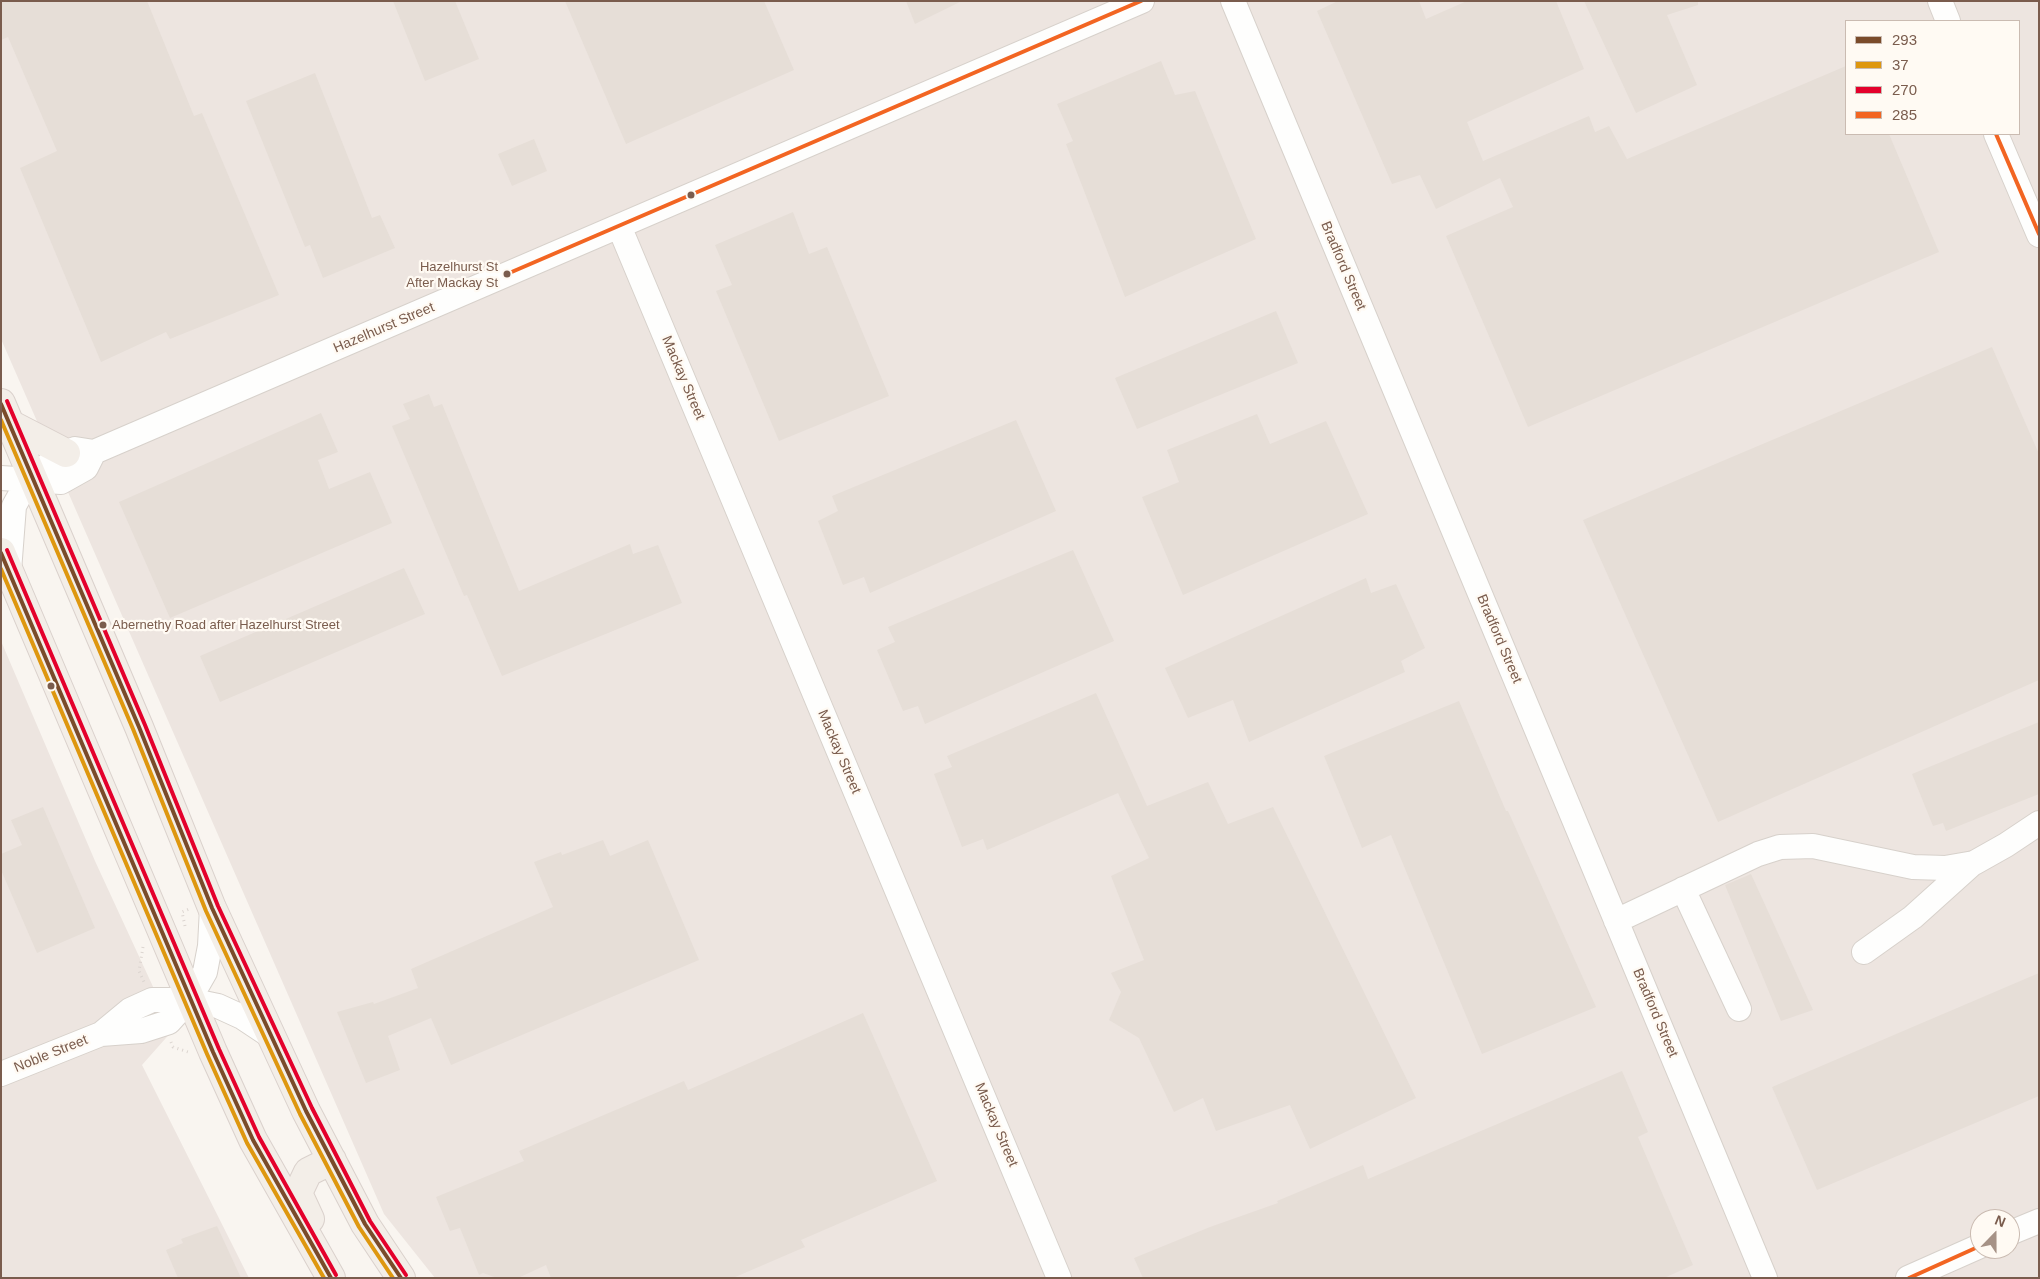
<!DOCTYPE html>
<html>
<head>
<meta charset="utf-8">
<style>
	body { margin:0 }
	#map { position:relative; width:2040px; height:1279px; overflow:hidden; background:#f9f5f0; font-family:Arial,sans-serif }
	canvas { display:block }
	.frame { position:absolute; inset:0; border:2px solid #7a5c4d; pointer-events:none }
	.legend { position:absolute; left:1845px; top:20px; width:175px; height:115px; box-sizing:border-box; background:#fffaf3; border:1px solid #cabbb1; margin:0; padding:6px 9px; list-style:none; font-size:15px; color:#7a5c4d }
	.legend li { display:flex; align-items:center; gap:10px; height:25px }
	.legend b { width:25px; border:1px solid #cabbb1 }
	.north { position:absolute; left:1970px; top:1209px; width:50px; height:50px; box-sizing:border-box; background:#fffaf3; border:1px solid #cabbb1; border-radius:50%; rotate:22deg; font-size:14px; font-weight:700; line-height:20px; text-align:center; color:#7a5c4d }
	.north::after { content:''; display:block; margin:auto; width:18px; height:22px; background:#a69286; clip-path:polygon(50% 0,100% 100%,50% 72%,0 100%) }
</style>
</head>
<body>
<div id="map">
<canvas width="2040" height="1279"></canvas>
<div class="frame"></div>
<ul class="legend">
<li><b style="height:6px;background:#7a4b2a"></b>293</li>
<li><b style="height:6px;background:#de970f"></b>37</li>
<li><b style="height:6px;background:#e4002b"></b>270</li>
<li><b style="height:6px;background:#f26522"></b>285</li>
</ul>
<div class="north">N</div>
</div>
<script>
const c = document.querySelector('canvas').getContext('2d');
c.lineJoin = 'round';
function fillPath(path, color) {
  c.fillStyle = color;
  c.fill(path, 'evenodd');
}
function poly(rows) {
  const path = new Path2D();
  for (const r of rows) {
    path.moveTo(r[0], r[1]);
    for (let i = 2; i < r.length; i += 2) path.lineTo(r[i], r[i + 1]);
  }
  return path;
}
function strokePath(path, color, width, dash) {
  c.strokeStyle = color;
  c.lineWidth = width;
  c.lineCap = dash ? 'butt' : 'round';
  c.setLineDash(dash || []);
  c.stroke(path);
}
function write(font, color, halo, rows, align = 'center') {
  c.font = font + ' Arial,sans-serif';
  c.lineWidth = 4.5;
  c.setLineDash([]);
  c.textBaseline = 'middle';
  c.strokeStyle = halo;
  c.fillStyle = color;
  for (const [text, x, y, turn = 0] of rows) {
    c.save();
    c.translate(x, y);
    c.rotate((+turn || 0) * Math.PI / 180);
    c.textAlign = isNaN(turn) ? turn : align;
    if (halo) c.strokeText(text, 0, 0);
    c.fillText(text, 0, 0);
    c.restore();
  }
}
fillPath(poly([
	[1,1,2039,1,2039,1278,435,1278,384,1214,1,339],
	[1846,21,2019,21,2019,134,1846,134],
	[1980,1219,2010,1219,2010,1249,1980,1249],
	[1,641,95,861,173,1030,142,1065,249,1278,1,1278]
]), '#ede5e0');
fillPath(poly([
	[1,1,147,1,194,116,202,113,279,295,170,339,166,332,101,362,20,168,57,151,8,37,1,40],
	[393,1,455,1,479,59,425,81],
	[565,1,764,1,794,70,626,144],
	[906,1,962,1,915,24],
	[1338,1,1419,1,1426,19,1467,1,1556,1,1584,69,1467,122,1483,161,1589,116,1595,132,1609,126,1627,159,1846,66,1846,134,1889,134,1939,252,1528,427,1446,236,1513,207,1500,178,1436,209,1420,175,1392,184,1317,11],
	[1584,1,1698,1,1698,5,1667,15,1697,85,1636,113],
	[1161,61,1175,95,1195,91,1256,239,1125,297,1066,144,1073,141,1057,104],
	[315,73,372,218,380,215,395,248,323,278,310,245,305,247,246,101],
	[534,139,547,171,512,186,498,154],
	[793,212,809,254,827,247,889,396,779,441,716,291,732,285,715,245],
	[1276,311,1298,363,1137,429,1115,378],
	[1992,347,2039,454,2039,680,1718,822,1583,520],
	[429,394,434,407,442,404,519,591,630,544,633,554,658,545,682,603,502,676,467,595,464,596,392,426,410,419,403,404],
	[321,413,338,452,318,460,329,489,370,472,392,523,170,618,119,502],
	[1257,414,1270,444,1326,421,1368,514,1183,595,1142,497,1179,482,1167,450],
	[1016,420,1056,511,870,593,864,577,843,585,818,521,838,511,832,496],
	[1073,550,1114,641,925,724,918,706,903,711,877,650,895,642,888,627],
	[404,568,425,614,220,702,200,656],
	[1366,578,1371,593,1396,584,1425,648,1401,661,1405,672,1249,742,1233,700,1188,718,1165,668],
	[1096,693,1147,806,1208,782,1228,824,1273,807,1416,1098,1310,1149,1290,1105,1216,1131,1203,1098,1174,1112,1139,1038,1109,1020,1121,992,1111,973,1144,960,1111,876,1149,858,1118,793,987,850,983,839,962,847,934,774,952,767,947,756],
	[1459,701,1506,811,1508,811,1596,1007,1482,1054,1391,835,1362,848,1324,756],
	[2039,722,2039,794,1946,831,1943,823,1933,826,1912,774],
	[43,807,95,928,37,953,1,870,1,854,22,845,11,820],
	[603,840,610,856,648,840,699,960,451,1065,431,1018,388,1036,400,1070,366,1083,337,1012,373,1002,374,1004,418,988,411,969,553,907,534,862,561,852,562,855],
	[1751,874,1813,1010,1781,1021,1725,885],
	[2039,973,2039,1096,1817,1190,1772,1087],
	[863,1013,937,1181,801,1240,805,1247,733,1278,551,1278,546,1265,518,1278,497,1278,483,1273,479,1275,460,1228,450,1231,436,1197,524,1161,519,1151,684,1081,688,1090],
	[1622,1071,1648,1132,1638,1137,1693,1265,1664,1278,1143,1278,1134,1258,1210,1227,1278,1203,1277,1201,1363,1165,1368,1179],
	[217,1226,241,1278,178,1278,166,1250,183,1243,181,1239]
]), '#e6ded7');
const minor = poly([
	[1233,1,1765,1278],
	[1940,1,1948,21],
	[1996,134,2039,235],
	[619,226,1059,1278],
	[1,478,61,482,86,468,94,452],
	[9,571,14,506,19,497,53,459,75,449,94,452,1142,1],
	[1683,889,1739,1009],
	[1616,921,1758,854,1780,847,1813,846,1913,867,1945,868,1974,863,2006,845,2039,823],
	[1864,952,1913,917,1973,863],
	[101,1034,141,1031,169,1022,189,1000,205,972,210,946,212,908],
	[1,1074,101,1034,130,1010,152,1000,189,1000,218,1006,242,1017,272,1037],
	[2010,1233,2039,1221],
	[1908,1278,1980,1246]
]);
const major = poly([
	[1,403,139,727,212,908,306,1111,365,1224,401,1278],
	[10,424,66,453],
	[1,552,213,1052,253,1140,331,1278],
	[310,1219,298,1193,308,1172,332,1160]
]);
strokePath(minor, '#d7d1cb', 26);
strokePath(major, '#dad1cc', 30);
strokePath(poly([
	[185,926,182,912,189,909],
	[143,947,139,971,144,982],
	[171,1042,173,1047,188,1052]
]), '#dcd5d0', 3, [1, 4]);
strokePath(minor, '#fefefd', 24);
strokePath(major, '#f3eee8', 28);
strokePath(poly([
	[1,404,139,727,212,908,306,1111,365,1224,401,1278],
	[1,553,213,1052,253,1140,331,1278]
]), '#7a4b2a', 4);
strokePath(poly([
	[1,420,133,729,206,911,300,1114,359,1227,393,1278],
	[1,569,207,1054,247,1143,324,1278]
]), '#de970f', 4);
strokePath(poly([
	[7,401,145,725,218,906,312,1108,370,1221,406,1275],
	[7,550,219,1049,259,1137,336,1275]
]), '#e4002b', 4);
strokePath(poly([
	[1996,134,2039,234],
	[507,274,1141,1],
	[1909,1278,1980,1246]
]), '#f26522', 4);
for (const [x, y, r, color] of [
	[691,195,4.5,"#7a5c4d"],
	[507,274,4.5,"#7a5c4d"],
	[103,625,4.5,"#7a5c4d"],
	[51,686,4.5,"#7a5c4d"]
]) {
  const dot = new Path2D();
  dot.arc(x, y, r, 0, 2 * Math.PI);
  c.fillStyle = color;
  c.fill(dot);
  strokePath(dot, '#fffaf3', 2);
}
write('13px', '#7a5c4d', '#fffaf3', [
	["Hazelhurst St",498,267],
	["After Mackay St",498,283],
	["Abernethy Road after Hazelhurst Street",112,625,"left"]
], 'right');
write('14px', '#7a5c4d', '#fffaf3', [
	["Bradford Street",1343,266,67],
	["Hazelhurst Street",384,328,-23],
	["Mackay Street",683,378,67],
	["Bradford Street",1499,639,67],
	["Mackay Street",839,752,67],
	["Bradford Street",1655,1013,67],
	["Noble Street",51,1054,-22],
	["Mackay Street",996,1125,67]
]);
</script>
</body>
</html>
